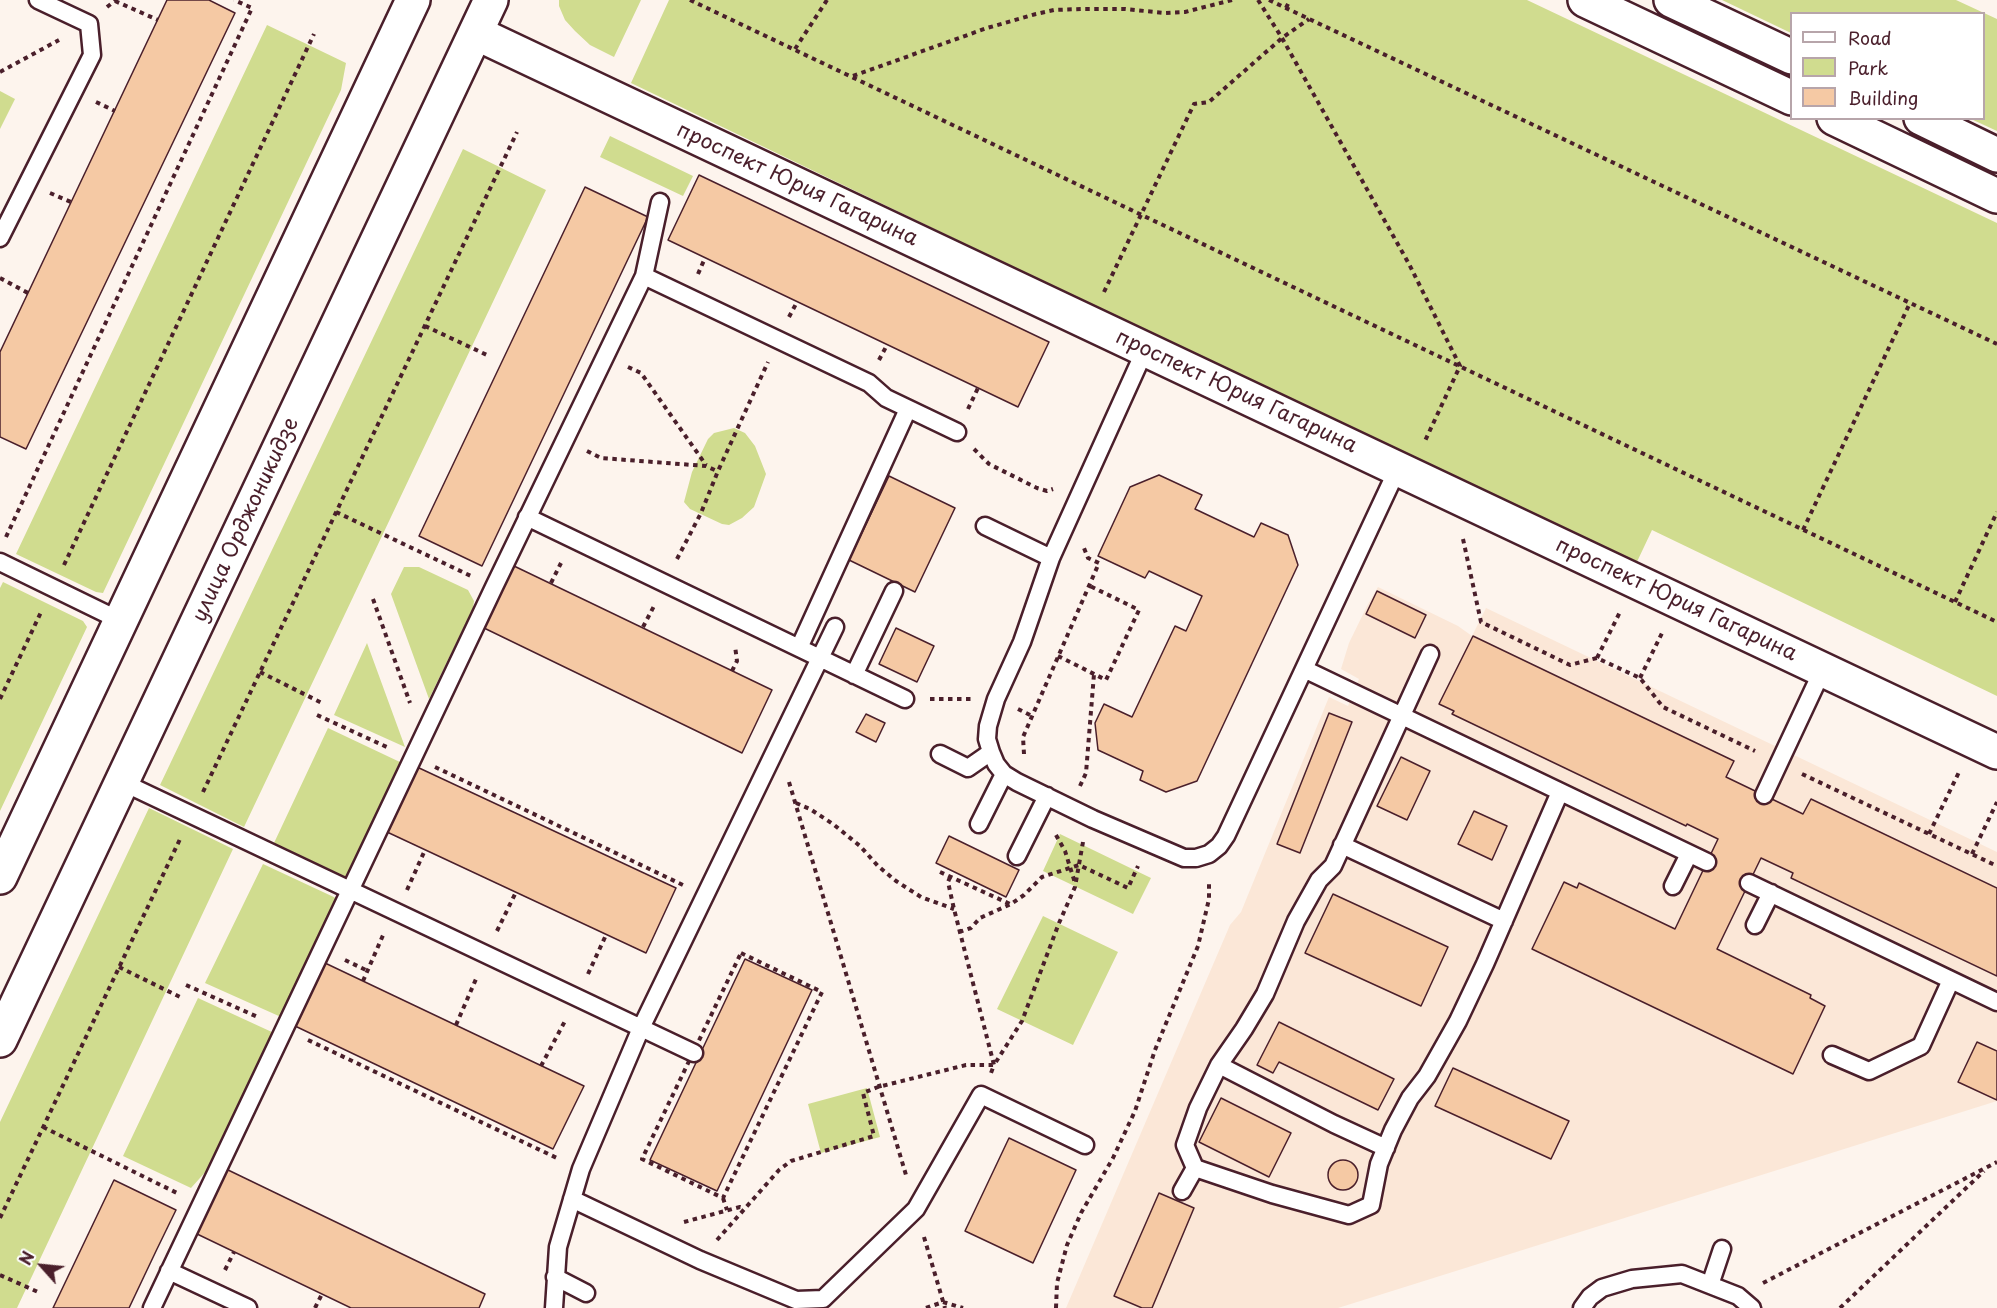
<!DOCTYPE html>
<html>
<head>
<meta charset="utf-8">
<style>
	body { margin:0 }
	#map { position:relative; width:1997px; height:1308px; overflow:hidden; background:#fdf4ed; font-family:"Playpen Sans",sans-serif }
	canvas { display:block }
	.legend { position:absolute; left:1790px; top:12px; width:195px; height:108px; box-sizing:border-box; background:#fff; border:2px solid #b7a5aa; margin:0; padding:8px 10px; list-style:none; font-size:18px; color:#4a1f2b }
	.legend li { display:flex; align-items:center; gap:12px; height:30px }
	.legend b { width:30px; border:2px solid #b7a5aa }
	.north { position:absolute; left:12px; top:1236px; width:60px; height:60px; -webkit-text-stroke:4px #fff; paint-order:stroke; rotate:297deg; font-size:16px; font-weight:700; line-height:24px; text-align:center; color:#4a1f2b }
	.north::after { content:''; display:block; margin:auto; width:21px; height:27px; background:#4a1f2b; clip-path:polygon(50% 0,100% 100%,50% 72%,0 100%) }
</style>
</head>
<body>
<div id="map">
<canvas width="1997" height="1308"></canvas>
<ul class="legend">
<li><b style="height:8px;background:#fff"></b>Road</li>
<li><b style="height:16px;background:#d0dc8f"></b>Park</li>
<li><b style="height:16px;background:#f5c9a4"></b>Building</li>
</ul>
<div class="north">N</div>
</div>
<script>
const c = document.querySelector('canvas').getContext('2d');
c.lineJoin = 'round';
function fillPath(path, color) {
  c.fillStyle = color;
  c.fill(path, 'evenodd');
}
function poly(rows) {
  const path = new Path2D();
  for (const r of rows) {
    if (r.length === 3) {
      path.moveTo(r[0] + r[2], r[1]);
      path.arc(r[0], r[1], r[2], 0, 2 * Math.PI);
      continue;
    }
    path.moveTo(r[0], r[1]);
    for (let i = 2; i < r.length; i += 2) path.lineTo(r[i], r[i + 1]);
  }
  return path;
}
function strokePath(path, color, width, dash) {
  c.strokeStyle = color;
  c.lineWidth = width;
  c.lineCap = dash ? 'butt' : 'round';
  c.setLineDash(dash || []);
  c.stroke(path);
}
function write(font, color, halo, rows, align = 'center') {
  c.font = font + ' "Playpen Sans",sans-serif';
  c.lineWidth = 4.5;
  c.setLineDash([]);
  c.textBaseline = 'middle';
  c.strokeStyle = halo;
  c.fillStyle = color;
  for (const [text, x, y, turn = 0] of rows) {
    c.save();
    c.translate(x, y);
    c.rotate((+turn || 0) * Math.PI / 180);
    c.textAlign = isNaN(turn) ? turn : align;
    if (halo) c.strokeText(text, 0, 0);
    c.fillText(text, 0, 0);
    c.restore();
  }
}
fillPath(poly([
	[1378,587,1458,626,1472,636,1486,608,1997,852,1997,1101,1338,1308,1066,1308,1230,925,1241,912,1329,697,1348,706,1359,679,1341,669,1349,643,1367,606]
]), '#fbe7d7');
fillPath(poly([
	[559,0,641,0,614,57,590,45,575,31,565,20,559,6],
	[669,0,1527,0,1997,223,1997,696,1652,530,1635,566,631,83],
	[1722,0,1956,0,1997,19,1997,131,1971,119,1984,118,1984,14,1792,14,1791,33],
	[267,25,346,63,341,90,103,593,96,592,16,554],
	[0,91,15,99,0,129],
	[610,136,693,176,683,196,600,157],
	[463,149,546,190,244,827,160,785],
	[734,428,745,433,755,446,766,474,754,507,742,518,729,525,722,524,690,509,684,502,692,472,708,439,714,433],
	[404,567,419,567,468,590,474,601,473,608,429,699,391,594],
	[3,582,83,621,87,627,0,811,0,588],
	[367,643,405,747,334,715],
	[328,728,402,763,348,878,274,843],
	[149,808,233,849,17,1308,0,1308,0,1122],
	[1060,834,1151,878,1133,914,1043,871],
	[263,864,338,899,281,1017,205,983],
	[1043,916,1118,952,1073,1045,997,1009],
	[198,998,274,1033,208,1169,191,1188,123,1156],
	[867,1088,880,1137,821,1153,808,1104]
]), '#d0dc8f');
const building = poly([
	[167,0,209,0,235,13,26,449,0,437,0,352,167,0],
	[699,175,1049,342,1018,407,668,240,699,175],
	[585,187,648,217,482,566,419,536,585,187],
	[1159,475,1202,495,1195,509,1254,537,1261,523,1288,535,1298,565,1197,781,1166,792,1140,780,1143,771,1098,750,1095,723,1104,704,1132,717,1175,626,1186,631,1202,596,1149,571,1145,578,1098,556,1130,487,1159,475],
	[889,476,955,508,915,592,849,560,889,476],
	[514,566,772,690,742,753,484,628,514,566],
	[1377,591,1426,615,1415,638,1366,614,1377,591],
	[896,628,934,646,917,682,879,664,896,628],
	[1473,636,1734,761,1726,777,1803,814,1811,799,1997,888,1997,976,1791,878,1793,873,1761,858,1717,949,1811,995,1810,998,1825,1006,1793,1074,1532,949,1564,882,1577,888,1579,883,1675,929,1718,839,1687,824,1686,826,1452,714,1454,711,1439,704,1473,636],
	[1329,713,1352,722,1300,853,1277,844,1329,713],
	[866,714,885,723,876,742,856,732,866,714],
	[1401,757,1430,771,1407,820,1377,806,1401,757],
	[417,767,676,888,646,953,387,832,417,767],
	[1474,811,1507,826,1492,860,1458,844,1474,811],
	[949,836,1019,870,1006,897,936,863,949,836],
	[1333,894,1448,947,1421,1006,1305,953,1333,894],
	[745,959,812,990,717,1191,650,1160,745,959],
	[325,963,584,1086,553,1149,295,1026,325,963],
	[1279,1022,1394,1079,1378,1110,1279,1062,1273,1073,1257,1065,1279,1022],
	[1977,1042,1997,1051,1997,1100,1958,1082,1977,1042],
	[1453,1068,1569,1121,1551,1159,1435,1106,1453,1068],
	[1221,1098,1291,1133,1269,1177,1199,1142,1221,1098],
	[1009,1138,1076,1170,1033,1263,965,1231,1009,1138],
	[1343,1175,15],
	[226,1169,485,1294,479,1308,351,1308,195,1233,226,1169],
	[114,1180,176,1210,157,1249,129,1308,53,1308,114,1180],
	[1159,1193,1194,1208,1152,1308,1142,1308,1114,1296,1159,1193]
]);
fillPath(building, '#f5c9a4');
strokePath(building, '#4a1f2b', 1.5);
const service = poly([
	[0,238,92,55,89,24,38,0],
	[644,276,869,383,886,398,957,432],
	[1145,350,1051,558,1022,642,996,699,988,726,987,739,991,752,996,764,1004,774,1017,782,1093,819,1184,858,1196,858,1209,854,1219,846,1226,836,1398,468],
	[527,517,905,699],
	[985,526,1051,558],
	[0,562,121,621],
	[799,648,908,409],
	[1430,654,1333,866,1319,880,1296,921,1265,994,1244,1029,1219,1065,1198,1108,1185,1145,1195,1168,1272,1194,1349,1215,1371,1205,1379,1164,1393,1130,1410,1098,1427,1076,1458,1021,1485,964,1560,792],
	[1304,669,1707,862],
	[854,675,894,591],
	[940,754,968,768,991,752],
	[122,782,694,1053],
	[1764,795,1823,669],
	[979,824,1004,774],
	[1342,845,1504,921],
	[1017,856,1047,796],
	[1749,883,1997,1002],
	[1673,886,1689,854],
	[1755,925,1771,893],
	[1832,1055,1869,1071,1921,1046,1951,980],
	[1219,1065,1334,1124,1386,1148],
	[1182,1191,1195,1168],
	[572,1199,700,1260,796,1300,823,1299,916,1209,981,1095,1085,1145],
	[169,1271,248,1308],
	[555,1277,586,1293],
	[1710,1285,1722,1249],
	[152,1308,494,587,644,276,660,202],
	[554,1308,558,1247,581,1169,641,1028,835,627],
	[1582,1308,1590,1297,1602,1288,1632,1279,1682,1274,1738,1296,1752,1308]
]);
const minor = poly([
	[476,33,1997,752]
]);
const secondary = poly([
	[1585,0,1792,98],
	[1671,0,1792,57],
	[1834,118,1997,196],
	[1921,118,1997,155],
	[0,877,413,0],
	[0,1040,491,0]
]);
strokePath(service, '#4a1f2b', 21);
strokePath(minor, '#4a1f2b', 38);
strokePath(secondary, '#4a1f2b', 38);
strokePath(poly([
	[690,0,1997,622],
	[1258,0,1282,38,1409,264,1460,366,1424,443],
	[1269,0,1997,344],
	[115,1,158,20],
	[107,7,116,0],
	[1286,8,1290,0],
	[795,49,827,0],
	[0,72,59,40],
	[853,76,987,28,1036,14,1054,10,1081,9,1125,9,1165,13,1185,12,1232,0],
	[96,102,115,111],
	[50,193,71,202],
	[698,274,705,258],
	[0,278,28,293],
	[1104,292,1194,104,1209,102,1282,38,1309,19],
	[789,317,797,302],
	[425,326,487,355],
	[879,360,887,345],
	[628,367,641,373,706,465],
	[968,409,978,388],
	[974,449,989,464,1037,488,1047,491,1053,489],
	[587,451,601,458,706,466,717,471],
	[336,512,471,576],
	[1803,530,1910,303],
	[6,537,252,8,234,0],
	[1463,539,1481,622,1570,665,1597,658,1640,678,1663,707,1755,751],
	[677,559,701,513,718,471,768,362],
	[64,565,314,34],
	[551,583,561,563],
	[373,599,410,703],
	[1955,602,1997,512],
	[643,627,654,606],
	[1058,656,1106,680,1139,610,1088,585],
	[1597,658,1620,612],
	[732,671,737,661,735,646],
	[260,672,322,703],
	[1640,678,1662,633],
	[0,699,42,610],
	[930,699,971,699],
	[1018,709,1032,716],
	[317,715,389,748],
	[1024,754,1023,737,1099,563,1088,558,1084,548],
	[435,767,683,885],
	[1802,774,1997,866],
	[789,782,906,1175],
	[1080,786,1086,773,1094,674],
	[203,792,517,132],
	[796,803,810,809,833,824,860,846,878,866,896,881,921,897,954,909],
	[1929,834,1960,770],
	[1056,835,1065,851,1075,883],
	[1972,854,1997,802],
	[940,872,1010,904],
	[950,877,948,882,954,909,994,1065,991,1073],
	[407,890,425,850],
	[497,931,516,892],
	[959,932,971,928,980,918,1011,904,1024,895,1042,877,1079,865,1128,888,1138,866],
	[741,953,822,992,723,1198,642,1159,741,953],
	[345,960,368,971],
	[119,967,180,997],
	[588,974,606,935],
	[363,981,384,933],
	[186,985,260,1018],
	[456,1025,476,979],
	[308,1040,559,1159],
	[541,1066,565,1021],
	[43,1127,179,1194],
	[723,1198,727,1210],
	[0,1218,181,837],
	[684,1222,740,1207,744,1208],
	[924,1237,945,1308],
	[717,1240,779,1170,791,1161,874,1136,863,1093,878,1087,966,1065,994,1065,1022,1021,1059,923,1075,887,1083,842],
	[225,1270,234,1252],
	[0,1275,38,1292],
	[1763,1283,1997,1162],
	[315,1308,322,1294],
	[926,1308,943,1302,963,1308],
	[1056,1308,1057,1283,1067,1245,1081,1213,1113,1158,1135,1111,1155,1050,1198,946,1209,899,1209,881],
	[1840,1308,1984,1171]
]), '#4a1f2b', 4, [4.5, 4.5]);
strokePath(service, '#fff', 16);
strokePath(minor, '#fff', 33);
strokePath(secondary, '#fff', 33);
write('21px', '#4a1f2b', '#fff', [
	["проспект Юрия Гагарина",797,185,25],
	["проспект Юрия Гагарина",1236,392,25],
	["улица Орджоникидзе",246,520,-65],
	["проспект Юрия Гагарина",1676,600,25]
]);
</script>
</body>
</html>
